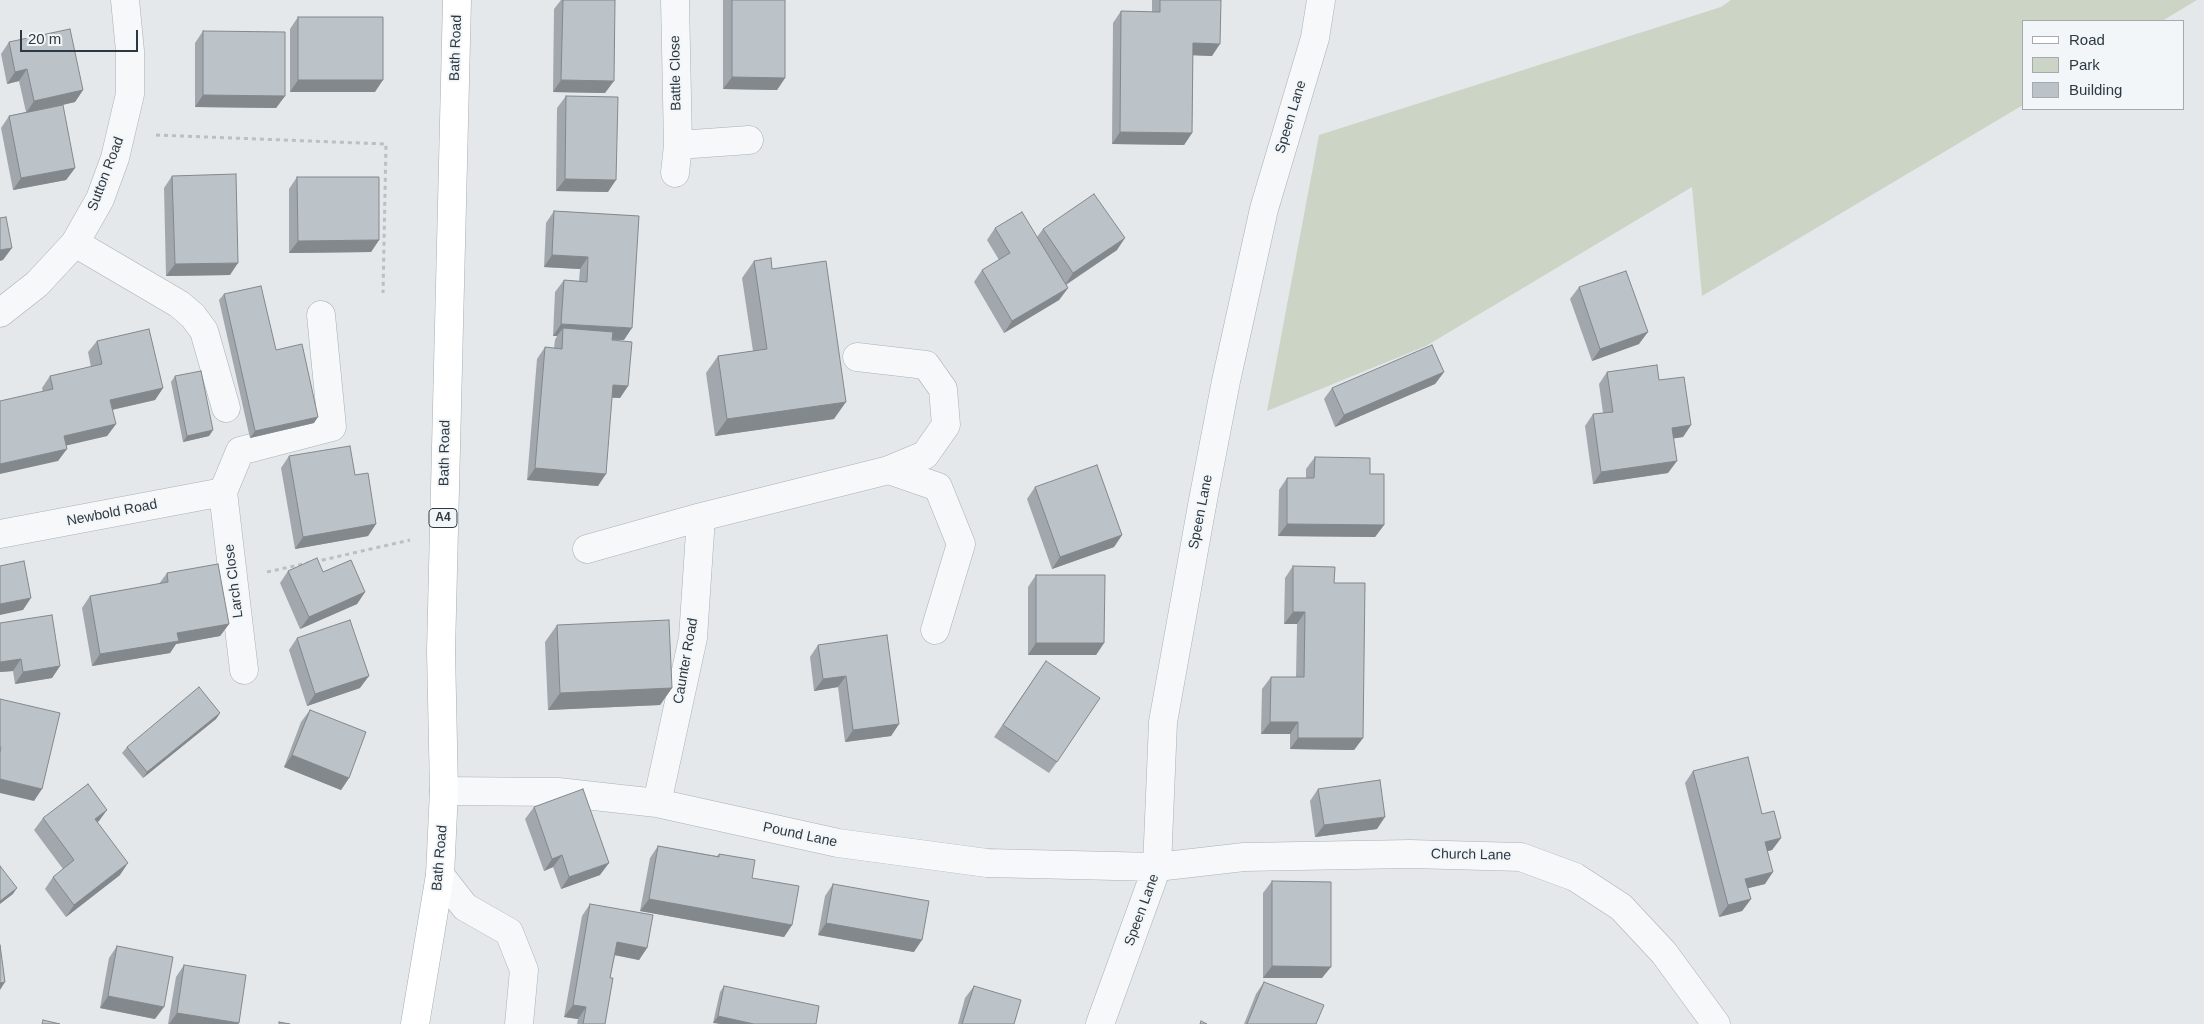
<!DOCTYPE html>
<html>
<head>
<meta charset="utf-8">
<style>
	body { margin:0 }
	#map { position:relative; width:2204px; height:1024px; overflow:hidden; background:#e4e8eb; font-family:Helvetica,sans-serif }
	canvas { display:block }
	.legend { position:absolute; left:2022px; top:20px; width:162px; height:90px; box-sizing:border-box; background:#f3f6f8; border:1px solid #a3aab0; margin:0; padding:6px 9px; list-style:none; font-size:15px; color:#2c3943 }
	.legend li { display:flex; align-items:center; gap:10px; height:25px }
	.legend b { width:25px; border:1px solid #a3aab0 }
	.scale { position:absolute; left:20px; top:30px; width:118px; height:22px; box-sizing:border-box; border:2px solid #2c3943; border-top:0; padding-left:6px; font-size:15px; line-height:18px; white-space:nowrap; color:#2c3943; -webkit-text-stroke:4px #f3f6f8; paint-order:stroke }
</style>
</head>
<body>
<div id="map">
<canvas width="2204" height="1024"></canvas>
<ul class="legend">
<li><b style="height:6px;background:#fff"></b>Road</li>
<li><b style="height:14px;background:#ccd5c5"></b>Park</li>
<li><b style="height:14px;background:#bbc2c8"></b>Building</li>
</ul>
<div class="scale">20 m</div>
</div>
<script>
const c = document.querySelector('canvas').getContext('2d');
c.lineJoin = 'round';
function fillPath(path, color) {
  c.fillStyle = color;
  c.fill(path, 'evenodd');
}
function poly(rows) {
  const path = new Path2D();
  for (const r of rows) {
    path.moveTo(r[0], r[1]);
    for (let i = 2; i < r.length; i += 2) path.lineTo(r[i], r[i + 1]);
  }
  return path;
}
function strokePath(path, color, width, dash) {
  c.strokeStyle = color;
  c.lineWidth = width;
  c.lineCap = dash ? 'butt' : 'round';
  c.setLineDash(dash || []);
  c.stroke(path);
}
function write(font, color, halo, rows, align = 'center') {
  c.font = font + ' Helvetica,sans-serif';
  c.lineWidth = 4;
  c.setLineDash([]);
  c.textBaseline = 'middle';
  c.strokeStyle = halo;
  c.fillStyle = color;
  for (const [text, x, y, turn = 0] of rows) {
    c.save();
    c.translate(x, y);
    c.rotate((+turn || 0) * Math.PI / 180);
    c.textAlign = isNaN(turn) ? turn : align;
    if (halo) c.strokeText(text, 0, 0);
    c.fillText(text, 0, 0);
    c.restore();
  }
}
fillPath(poly([
	[1731,0,2197,0,2162,21,2023,21,2023,105,1702,296,1692,187,1426,346,1267,411,1319,135,1721,7]
]), '#ccd5c5');
const minor = poly([
	[675,0,678,145,675,173],
	[678,145,749,140],
	[75,243,179,304,193,316,204,331,226,408],
	[0,313,37,284,75,243,100,199,115,158,130,94,130,51,125,0],
	[857,357,926,365,943,389,946,425,925,455,889,470],
	[0,534,223,492],
	[587,549,701,517],
	[244,670,223,492,240,451,332,427,321,315],
	[444,791,558,792,657,803,838,843,987,863,1157,867,1244,857,1410,854,1521,857,1575,877,1621,907,1664,953,1716,1024],
	[657,803,693,638,701,517,889,470,938,487,961,544,935,630],
	[440,875,465,907,509,932,524,970,519,1024],
	[1100,1024,1157,867,1163,722,1203,500,1226,381,1264,209,1315,38,1321,0]
]);
const major = poly([
	[415,1024,440,875,444,791,441,651,457,0]
]);
strokePath(minor, '#a9b0b5', 29);
strokePath(major, '#a3afb6', 29);
strokePath(poly([
	[156,135,386,144,383,293],
	[314,562,410,540],
	[267,572,308,563]
]), '#b9bfc2', 3, [4, 4]);
strokePath(minor, '#f6f8f9', 28);
strokePath(major, '#fff', 28);
fillPath(poly([
	[561,0,615,0,605,93,553,92,554,9],
	[723,0,785,0,785,78,777,90,723,89],
	[1152,0,1221,0,1212,56,1193,55,1192,133,1184,145,1112,144,1113,23,1121,11,1152,12],
	[298,17,375,92,290,92,290,29],
	[203,31,285,96,276,108,195,107,195,43],
	[9,42,83,90,75,102,50,108,75,168,66,180,13,190,1,128,9,116,26,112,19,81,7,84,1,54],
	[566,96,608,192,556,191,557,108],
	[172,176,230,275,166,276,164,188],
	[297,177,379,240,371,252,289,253,289,189],
	[554,211,639,216,624,340,612,340,628,386,620,398,612,398,598,486,527,480,537,359,545,347,554,348,555,340,557,336,553,336,555,292,564,280,579,281,580,269,544,267,546,223],
	[995,228,1037,237,1043,229,1117,250,1066,285,1068,288,1059,300,1004,333,974,282,982,270,999,260,987,240],
	[754,261,772,269,834,419,715,436,706,373,718,356,753,351,742,278],
	[1579,287,1639,344,1592,361,1570,299],
	[224,294,276,350,314,423,250,438,219,300],
	[97,341,163,388,155,400,112,410,116,424,107,436,66,445,58,461,42,388,50,376,91,367,88,352],
	[1444,372,1435,384,1335,427,1324,399,1332,388],
	[1607,372,1659,380,1691,425,1683,437,1674,438,1668,473,1593,484,1585,426,1593,414,1603,413,1599,384],
	[175,376,213,430,209,436,183,442,171,382],
	[289,456,355,475,376,524,368,536,295,549,281,468],
	[1315,457,1370,474,1384,525,1375,537,1278,536,1279,490,1287,478,1306,478,1306,469],
	[1035,487,1122,535,1114,547,1052,569,1027,499],
	[1293,566,1334,583,1363,738,1354,750,1290,749,1290,734,1261,734,1262,689,1271,677,1296,677,1297,624,1284,624,1285,578],
	[288,571,323,572,365,592,357,604,300,629,280,583],
	[167,573,229,624,220,636,176,644,170,653,92,666,82,608,90,596,159,584],
	[1036,575,1104,643,1096,655,1028,655,1028,587],
	[0,623,60,666,52,678,15,684,13,671,0,672],
	[557,625,672,688,660,705,548,710,545,642],
	[297,638,360,688,307,706,289,650],
	[818,645,899,724,891,736,845,742,838,687,814,691,810,657],
	[1046,661,1057,762,1049,773,994,737],
	[310,710,349,778,341,790,284,767,301,722],
	[220,713,216,719,143,778,122,753,127,747],
	[1693,771,1762,814,1781,838,1772,850,1768,851,1765,884,1748,888,1751,899,1742,911,1719,917,1685,783],
	[1318,789,1377,829,1315,837,1310,801],
	[534,807,600,875,561,889,553,867,544,871,525,819],
	[107,810,97,822,120,875,66,917,45,889,53,877,63,869,34,830,43,818],
	[658,846,717,856,719,854,752,878,792,925,784,937,640,911,650,858],
	[1272,881,1322,978,1263,978,1263,893],
	[833,884,914,952,818,935,825,896],
	[590,904,647,948,639,960,615,955,610,978,605,1024,577,1024,578,1019,564,1017,582,916],
	[117,946,155,1019,100,1008,109,958],
	[184,965,239,1023,238,1024,168,1024,176,977],
	[1264,982,1316,1024,1244,1024,1256,994],
	[724,986,816,1024,713,1023,720,992],
	[974,986,1014,1024,958,1024,965,998]
]), '#a1a7ac');
fillPath(poly([
	[1193,43,1220,44,1212,56,1185,55],
	[27,69,19,81,7,84,15,72],
	[732,77,785,78,777,90,723,89],
	[298,80,383,80,375,92,290,92],
	[561,80,614,81,605,93,553,92],
	[83,90,75,102,26,113,34,101],
	[203,95,285,96,276,108,195,107],
	[1120,132,1192,133,1184,145,1112,144],
	[75,168,66,180,13,190,21,178],
	[565,179,616,180,608,192,556,191],
	[1125,238,1117,250,1065,285,1073,273],
	[379,240,371,252,289,253,298,241],
	[12,248,3,260,0,261,0,250],
	[552,255,588,257,580,269,544,267],
	[238,263,230,275,166,276,175,264],
	[1068,288,1059,300,1004,333,1012,321],
	[561,324,632,328,624,340,563,337,563,328,557,336,553,336],
	[1648,332,1639,344,1592,361,1600,349],
	[1444,372,1435,384,1335,427,1344,415],
	[613,385,628,386,620,398,605,397],
	[163,388,155,400,102,412,110,400],
	[846,402,834,419,715,436,727,419],
	[318,417,314,423,250,438,255,431],
	[116,424,107,436,56,448,64,436],
	[1691,425,1683,437,1664,440,1672,428],
	[213,430,209,436,183,442,187,436],
	[67,449,58,461,0,474,0,464],
	[1677,461,1668,473,1593,484,1601,472],
	[535,468,606,474,598,486,527,480],
	[376,524,368,536,295,549,303,537],
	[1287,524,1384,525,1375,537,1278,536],
	[1122,535,1114,547,1052,569,1060,557],
	[365,592,357,604,300,629,309,617],
	[31,598,23,610,0,615,0,604],
	[1293,612,1305,612,1297,624,1284,624],
	[229,624,220,636,176,644,170,653,92,666,100,654,177,633],
	[1036,643,1104,643,1096,655,1028,655],
	[21,659,13,671,0,672,0,662],
	[60,666,52,678,15,684,23,672],
	[369,676,360,688,307,706,315,694],
	[846,676,838,687,814,691,823,679],
	[672,688,660,705,548,710,560,693],
	[220,713,216,719,143,778,147,772],
	[1270,722,1298,722,1290,734,1261,734],
	[899,724,891,736,845,742,853,730],
	[1298,738,1363,738,1354,750,1290,749],
	[292,755,349,778,341,790,284,767],
	[0,779,42,789,34,801,0,793],
	[107,810,99,821,86,831,95,819],
	[1385,817,1377,829,1315,837,1324,825],
	[1781,838,1772,850,1757,854,1765,842],
	[562,855,553,867,544,871,552,859],
	[128,863,120,875,66,917,74,905],
	[609,863,600,875,561,889,569,877],
	[1773,872,1765,884,1737,891,1745,879],
	[17,888,13,894,0,904,0,901],
	[649,899,792,925,784,937,640,911],
	[1751,899,1742,911,1719,917,1728,905],
	[826,923,922,940,914,952,818,935],
	[617,942,647,948,639,960,609,954],
	[1272,966,1331,967,1322,978,1263,978],
	[5,982,0,990,0,983],
	[108,996,164,1007,155,1019,100,1008],
	[573,1005,586,1007,578,1019,564,1017],
	[177,1013,239,1023,238,1024,169,1024],
	[718,1016,754,1024,720,1024,713,1023]
]), '#83888c');
const building = poly([
	[563,0,615,0,614,81,561,80,563,0],
	[732,0,785,0,785,78,732,77,732,0],
	[1160,0,1221,0,1220,44,1193,43,1192,133,1120,132,1121,11,1160,12,1160,0],
	[298,17,383,17,383,80,298,80,298,17],
	[70,29,83,90,34,101,27,69,15,72,9,42,70,29],
	[203,31,285,32,285,96,203,95,203,31],
	[566,96,618,97,616,180,565,179,566,96],
	[63,105,75,168,21,178,9,116,63,105],
	[236,174,238,263,175,264,172,176,236,174],
	[297,177,379,177,379,240,298,241,297,177],
	[1094,194,1125,238,1073,273,1043,229,1094,194],
	[554,211,639,216,632,328,561,324,564,280,587,282,588,257,552,255,554,211],
	[1022,212,1068,288,1012,321,982,270,1010,253,995,228,1022,212],
	[6,217,12,248,0,250,0,218,6,217],
	[771,258,772,269,826,261,846,402,727,419,718,356,767,349,754,261,771,258],
	[1626,271,1648,332,1600,349,1579,287,1626,271],
	[261,286,276,350,302,344,318,417,255,431,224,294,261,286],
	[563,328,613,332,612,340,632,342,628,386,613,385,606,474,535,468,545,347,562,349,563,328],
	[149,329,163,388,110,400,116,424,64,436,67,449,0,464,0,401,53,389,50,376,102,364,97,341,149,329],
	[1432,345,1444,372,1344,415,1332,388,1432,345],
	[1657,365,1659,380,1684,377,1691,425,1672,428,1677,461,1601,472,1593,414,1613,412,1607,372,1657,365],
	[201,371,213,430,187,436,175,376,201,371],
	[350,446,355,475,368,473,376,524,303,537,289,456,350,446],
	[1315,457,1370,458,1370,474,1384,474,1384,525,1287,524,1287,478,1314,478,1315,457],
	[1097,465,1122,535,1060,557,1035,487,1097,465],
	[317,558,323,572,351,560,365,592,309,617,288,571,317,558],
	[24,561,31,598,0,604,0,566,24,561],
	[218,564,229,624,177,633,179,641,100,654,90,596,168,582,167,573,218,564],
	[1293,566,1335,567,1334,583,1365,583,1363,738,1298,738,1298,722,1270,722,1271,677,1304,677,1305,612,1293,612,1293,566],
	[1036,575,1105,575,1104,643,1036,643,1036,575],
	[52,615,60,666,23,672,21,659,0,662,0,623,52,615],
	[350,620,369,676,315,694,297,638,350,620],
	[669,620,672,688,560,693,557,625,669,620],
	[887,635,899,724,853,730,846,676,823,679,818,645,887,635],
	[1046,661,1100,698,1057,762,1003,725,1046,661],
	[199,687,220,713,147,772,127,747,199,687],
	[0,699,60,713,42,789,0,779,0,753,1,747,0,747,0,699],
	[310,710,366,732,349,778,292,755,310,710],
	[1748,757,1762,814,1774,811,1781,838,1765,842,1773,872,1745,879,1751,899,1728,905,1693,771,1748,757],
	[1380,780,1385,817,1324,825,1318,789,1380,780],
	[88,784,107,810,95,819,128,863,74,905,53,877,74,860,43,818,88,784],
	[583,789,609,863,569,877,562,855,552,859,534,807,583,789],
	[658,846,719,857,719,854,755,860,752,878,799,886,792,925,649,899,658,846],
	[0,866,17,888,0,901,0,866],
	[1272,881,1331,882,1331,967,1272,966,1272,881],
	[833,884,929,901,922,940,826,923,833,884],
	[590,904,653,915,647,948,617,942,610,978,613,978,605,1024,583,1024,586,1007,573,1005,590,904],
	[0,945,5,982,0,983,0,945],
	[117,946,173,957,164,1007,108,996,117,946],
	[184,965,246,975,239,1023,177,1013,184,965],
	[1264,982,1324,1005,1316,1024,1247,1024,1264,982],
	[724,986,819,1006,816,1024,754,1024,718,1016,724,986],
	[974,986,1021,1000,1014,1024,962,1024,974,986],
	[43,1020,60,1024,42,1024,43,1020],
	[1201,1021,1207,1024,1200,1024,1201,1021],
	[279,1022,290,1024,279,1024,279,1022]
]);
fillPath(building, '#bbc2c8');
strokePath(building, '#83888c', 1);
for (const [x, y, w] of [
	[443,518,28]
]) {
  const box = new Path2D();
  box.roundRect(x - w / 2, y - 9.5, w, 19, 4);
  c.fillStyle = '#f3f6f8';
  c.fill(box);
  strokePath(box, '#2c3943', 1);
}
write('bold 12px', '#2c3943', null, [
	["A4",443,518]
]);
write('14px', '#2c3943', '#f3f6f8', [
	["Bath Road",456,48,-88],
	["Battle Close",676,73,-91],
	["Speen Lane",1291,117,-73],
	["Sutton Road",106,174,-69],
	["Bath Road",445,453,-89],
	["Speen Lane",1201,512,-79],
	["Newbold Road",112,513,-11],
	["Larch Close",234,581,-97],
	["Caunter Road",686,661,-80],
	["Pound Lane",800,835,12],
	["Church Lane",1471,855,1],
	["Bath Road",440,858,-85],
	["Speen Lane",1142,910,-70]
]);
</script>
</body>
</html>
